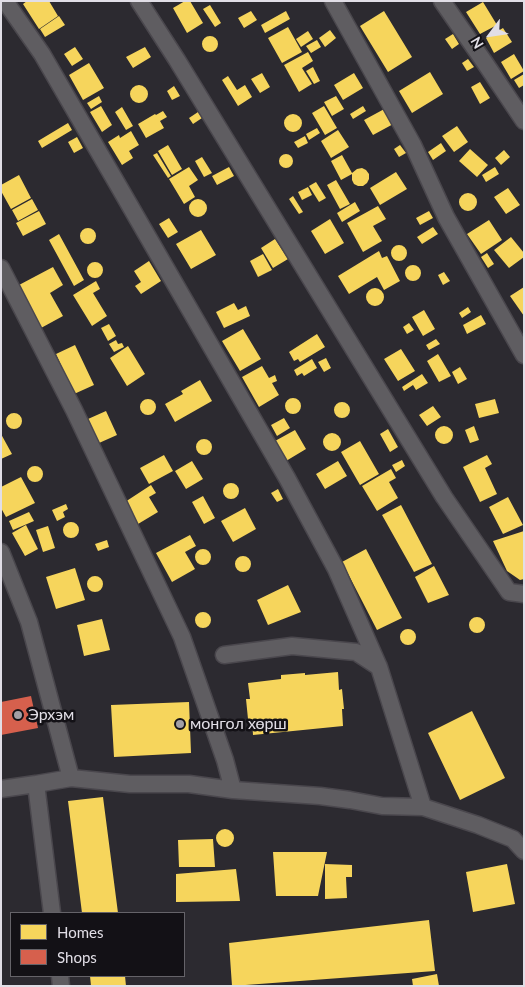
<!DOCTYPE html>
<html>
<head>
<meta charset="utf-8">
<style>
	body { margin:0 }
	#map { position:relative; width:525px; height:987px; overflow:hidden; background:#2c2a30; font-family:Lato,sans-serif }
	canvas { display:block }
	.frame { position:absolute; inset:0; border:2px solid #e1dee6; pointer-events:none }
	.legend { position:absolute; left:10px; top:912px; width:175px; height:65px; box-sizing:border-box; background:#131116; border:1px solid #656369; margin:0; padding:6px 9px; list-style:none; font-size:15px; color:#e1dee6 }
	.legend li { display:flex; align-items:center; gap:10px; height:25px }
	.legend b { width:25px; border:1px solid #656369 }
	.north { position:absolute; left:465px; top:10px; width:50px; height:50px; -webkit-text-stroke:4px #131116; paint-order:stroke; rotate:239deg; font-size:14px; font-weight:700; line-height:20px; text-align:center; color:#e1dee6 }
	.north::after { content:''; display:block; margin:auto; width:18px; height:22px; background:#e1dee6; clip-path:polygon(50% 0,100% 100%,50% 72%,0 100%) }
</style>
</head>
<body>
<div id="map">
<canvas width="525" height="987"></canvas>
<div class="frame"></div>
<ul class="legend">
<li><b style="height:14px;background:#f6d55c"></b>Homes</li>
<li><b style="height:14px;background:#d6604d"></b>Shops</li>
</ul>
<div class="north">N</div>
</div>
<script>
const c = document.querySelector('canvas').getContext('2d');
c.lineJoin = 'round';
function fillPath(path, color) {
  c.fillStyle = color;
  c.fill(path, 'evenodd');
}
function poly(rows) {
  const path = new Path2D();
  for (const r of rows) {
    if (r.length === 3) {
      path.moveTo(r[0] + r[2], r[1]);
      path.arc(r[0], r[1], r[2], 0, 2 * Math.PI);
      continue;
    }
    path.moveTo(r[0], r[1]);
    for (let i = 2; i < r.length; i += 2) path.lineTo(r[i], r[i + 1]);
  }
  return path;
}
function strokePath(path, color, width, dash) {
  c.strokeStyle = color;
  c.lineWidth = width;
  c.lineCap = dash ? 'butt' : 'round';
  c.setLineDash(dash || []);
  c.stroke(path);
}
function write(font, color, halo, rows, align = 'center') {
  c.font = font + ' Lato,sans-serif';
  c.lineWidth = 5;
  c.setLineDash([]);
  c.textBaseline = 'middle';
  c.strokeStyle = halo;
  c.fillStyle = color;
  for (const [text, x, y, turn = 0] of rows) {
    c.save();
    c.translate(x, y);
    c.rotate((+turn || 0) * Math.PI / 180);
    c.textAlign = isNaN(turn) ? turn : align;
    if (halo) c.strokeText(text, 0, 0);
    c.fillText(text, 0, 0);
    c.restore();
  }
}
fillPath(poly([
	[27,1,49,1,58,16,39,29,23,4],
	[185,1,190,1,203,23,187,33,173,8],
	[483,2,497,25,480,34,466,12],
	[210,5,221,23,215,27,203,9],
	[251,11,257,20,244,28,238,18],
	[286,11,290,19,265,33,261,25],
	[384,11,412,57,388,72,360,26],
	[59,16,65,25,45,37,40,29],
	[288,27,302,52,282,63,268,38],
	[503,28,512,42,494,53,486,38],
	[330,30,336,38,325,47,319,38],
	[308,31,313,39,301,47,296,39],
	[453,34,459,44,452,49,445,39],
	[210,44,8],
	[317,40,321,47,311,53,306,46],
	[75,47,83,59,72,66,64,54],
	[145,47,151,57,133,68,126,57],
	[308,52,313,61,302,68,312,84,299,92,284,65],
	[514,54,524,71,511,79,501,62],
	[468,59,474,67,467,71,462,63],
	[89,63,104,88,83,100,69,75],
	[313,67,320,81,314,84,306,71],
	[430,72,443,94,412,113,399,91],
	[262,73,270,87,260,93,251,79],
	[354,73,363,88,343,100,334,85],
	[524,74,524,85,519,88,514,80],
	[228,76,237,90,245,85,252,97,238,106,222,80],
	[480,82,490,98,480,104,471,87],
	[139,94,9],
	[174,86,180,96,172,100,167,91],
	[99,96,102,102,91,109,87,103],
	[336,96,344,109,332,116,324,102],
	[101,106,112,125,102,132,90,112],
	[324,106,337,128,325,135,312,113],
	[363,106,366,111,353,119,350,114],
	[122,107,133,126,126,130,115,112],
	[388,107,397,122,373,135,364,120],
	[163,111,167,117,160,121,164,128,146,138,138,124,155,114,156,115],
	[198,112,202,118,193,124,189,118],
	[293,123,9],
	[68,123,72,130,42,148,38,141],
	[457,126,468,142,454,152,442,136],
	[317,128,320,133,309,140,306,134],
	[338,130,349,147,331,158,321,141],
	[131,131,139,145,129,151,133,158,122,165,108,142,119,135,120,138],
	[305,136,308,143,298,148,294,142],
	[77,137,83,148,74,153,68,142],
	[441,143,446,151,433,160,428,152],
	[168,145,182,169,172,175,158,151],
	[400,145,406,153,399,157,394,149],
	[470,149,488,165,477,177,459,161],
	[504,150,510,157,501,165,495,158],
	[157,153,171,176,168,178,153,155],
	[286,161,7],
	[342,155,352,173,357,169,362,168,366,170,369,174,369,179,367,183,363,186,358,186,354,184,352,180,352,174,341,180,331,161],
	[202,157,212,173,204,177,195,161],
	[189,167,198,180,189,186,195,197,184,204,169,179],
	[229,167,234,176,217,185,212,176],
	[495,167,499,174,486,182,482,175],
	[396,172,407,189,380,205,370,188],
	[19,175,31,198,11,209,1,191,1,185],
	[336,180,350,204,340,209,327,185],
	[316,182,326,198,319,202,309,186],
	[308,187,312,195,302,200,298,192],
	[508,188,520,205,506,214,494,197],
	[468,202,9],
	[293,196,303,212,299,214,289,199],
	[198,208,9],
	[32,199,38,210,18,221,12,210],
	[355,202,360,211,342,222,337,213],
	[378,206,386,219,373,226,382,241,363,252,347,223],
	[39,211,46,224,23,236,16,223],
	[429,211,433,218,420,225,416,218],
	[169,218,178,232,168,238,159,224],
	[330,219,344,243,325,254,311,231],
	[489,220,502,240,481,254,467,234],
	[433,227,438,234,422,244,417,237],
	[88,236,8],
	[201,230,216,255,191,269,176,244],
	[59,234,84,280,74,286,49,240],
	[511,237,524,253,524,257,509,268,494,250],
	[275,239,288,259,273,268,261,248],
	[399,253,8],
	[379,251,382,258,387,256,400,281,384,290,377,277,349,294,338,276],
	[487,253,494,264,488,268,481,257],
	[263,254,272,270,258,277,250,261],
	[149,261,161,281,141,294,135,286,141,282,134,271],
	[95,270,8],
	[413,273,8],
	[53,267,63,285,50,293,63,316,41,328,19,285],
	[444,272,450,281,443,285,438,275],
	[96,281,100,289,93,293,107,316,92,326,73,295],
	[524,287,524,316,510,296],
	[375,297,9],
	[234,303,238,310,246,306,250,316,224,328,216,312],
	[468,307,471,312,462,318,459,313],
	[424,310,435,329,423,336,412,317],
	[481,315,486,324,467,334,463,325],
	[409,323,414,330,407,334,403,327],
	[109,324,116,336,108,341,101,328],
	[243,329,261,359,240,371,222,341],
	[317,334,325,347,300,362,298,359,294,361,289,352],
	[436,339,440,344,429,350,426,345],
	[116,340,118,344,122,343,124,347,114,352,109,344],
	[75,345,94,385,74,394,56,354],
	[128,346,145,374,127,386,110,358],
	[401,349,415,371,398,381,384,359],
	[438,354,451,376,439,382,427,361],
	[326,358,331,368,324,372,318,362],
	[312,359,317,368,304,376,302,373,297,376,294,370],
	[262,366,269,378,275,375,277,381,272,383,279,395,259,407,242,377],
	[460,367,467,379,458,384,452,372],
	[422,374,428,383,416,390,413,385,404,391,402,387],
	[200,380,212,401,175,422,165,404,183,394,181,391],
	[293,406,8],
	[148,407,8],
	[495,399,499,413,479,418,475,404],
	[342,410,8],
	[433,406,441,417,427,426,419,415],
	[106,411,117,435,99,443,88,419],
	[14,421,8],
	[284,418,290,428,277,436,271,425],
	[444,435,9],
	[474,426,479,440,470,443,465,430],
	[388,429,398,447,390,452,380,434],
	[295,430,306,449,286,461,275,441],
	[332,442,9],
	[1,434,12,454,1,459],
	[204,447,8],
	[360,441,379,474,360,485,341,452],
	[164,455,173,471,149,484,140,468],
	[487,455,492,464,485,468,497,494,480,502,463,467],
	[402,460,405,466,396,472,392,465],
	[192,461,203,479,186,489,175,471],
	[338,461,347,476,325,489,316,474],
	[35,474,8],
	[391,469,396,478,389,482,398,498,377,511,362,486],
	[21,477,35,503,6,517,1,508,1,487],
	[231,491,8],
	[151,485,156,493,149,497,158,512,138,524,125,502],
	[278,489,283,499,277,502,271,493],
	[203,496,215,518,204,524,192,502],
	[508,497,523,525,503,534,489,507],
	[66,504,68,509,63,512,65,517,57,521,52,510],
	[401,505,432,564,414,572,382,515],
	[245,508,256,529,233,542,221,521],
	[29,512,34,521,13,530,9,521],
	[71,530,8],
	[26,525,38,549,25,556,12,533],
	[48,526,55,548,43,552,36,530],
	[524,531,524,579,520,580,507,571,493,541],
	[190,535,196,546,185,552,195,569,172,582,156,553],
	[107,540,109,547,98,551,95,544],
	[203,557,8],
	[366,549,402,618,377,630,342,562],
	[243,564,8],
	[434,566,449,595,428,603,415,577],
	[75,568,85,600,56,609,46,577],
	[95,584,8],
	[288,585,301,612,268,625,257,600],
	[203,620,8],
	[477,625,8],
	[102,619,110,650,84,656,77,625],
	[408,637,8],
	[338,672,339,690,342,689,344,709,342,709,343,726,253,735,252,719,248,719,246,699,250,699,248,683,281,679,281,675,305,673,305,675],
	[189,702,191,753,114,757,111,705],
	[472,711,505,778,460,800,428,733],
	[103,797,118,913,82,913,68,801],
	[225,838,9],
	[213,839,215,867,179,867,178,840],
	[273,852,327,852,318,896,276,896],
	[325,864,352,865,352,877,346,877,347,898,325,899],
	[507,864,515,904,473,912,466,872],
	[236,869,240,901,176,902,176,874],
	[429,920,435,971,232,986,229,943],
	[437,974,439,986,413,986,412,979],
	[90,976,125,976,126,986,91,986]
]), '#f6d55c');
fillPath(poly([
	[31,696,38,728,1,735,1,702]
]), '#d6604d');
const minor = poly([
	[5,1,42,54,122,192,287,478,336,569,379,667,423,807],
	[139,1,177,60,444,497,509,592,524,594],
	[333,1,413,145,446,217,524,355],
	[442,1,485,63,524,121],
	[1,268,74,410,182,637,225,760,233,790],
	[1,552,29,622,71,778],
	[224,655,292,646,356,652,379,667],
	[36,784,52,913],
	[1,789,36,784,71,778,130,784,189,784,233,790,320,796,350,800,382,806,423,807,478,825,513,839,524,851],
	[60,976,61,986]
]);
strokePath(minor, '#4a474d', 19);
strokePath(minor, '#5f5d61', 16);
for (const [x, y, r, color] of [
	[18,715,5,"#a29fa6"],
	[180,724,5,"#a29fa6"]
]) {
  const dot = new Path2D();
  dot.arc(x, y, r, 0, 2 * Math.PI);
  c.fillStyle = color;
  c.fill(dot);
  strokePath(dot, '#131116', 2);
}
write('16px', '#e1dee6', '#131116', [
	["Эрхэм",28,715],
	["монгол хөрш",190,724]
], 'left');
</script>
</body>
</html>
